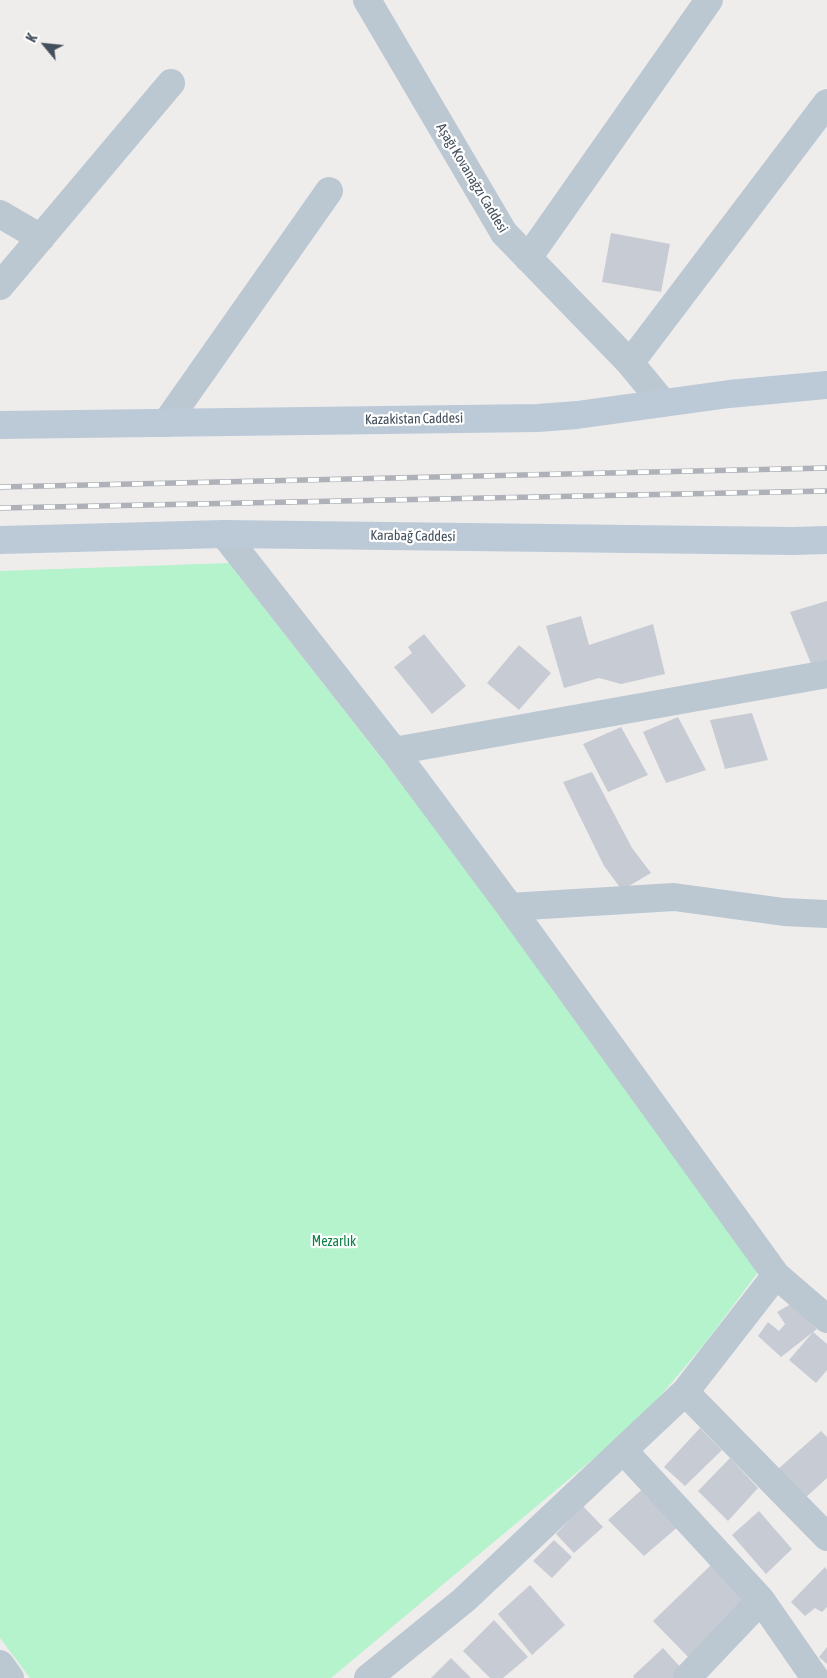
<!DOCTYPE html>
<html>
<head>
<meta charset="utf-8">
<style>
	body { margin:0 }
	#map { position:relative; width:827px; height:1678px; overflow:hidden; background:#efecec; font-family:"Asap Condensed",sans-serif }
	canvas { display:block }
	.north { position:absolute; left:20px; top:20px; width:50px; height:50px; -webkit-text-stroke:4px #fff; paint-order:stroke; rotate:298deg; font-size:14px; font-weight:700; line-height:20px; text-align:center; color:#43505c }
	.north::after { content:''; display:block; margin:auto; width:18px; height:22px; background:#43505c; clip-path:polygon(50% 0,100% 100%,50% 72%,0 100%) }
</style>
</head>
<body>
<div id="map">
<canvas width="827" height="1678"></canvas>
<div class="north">K</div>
</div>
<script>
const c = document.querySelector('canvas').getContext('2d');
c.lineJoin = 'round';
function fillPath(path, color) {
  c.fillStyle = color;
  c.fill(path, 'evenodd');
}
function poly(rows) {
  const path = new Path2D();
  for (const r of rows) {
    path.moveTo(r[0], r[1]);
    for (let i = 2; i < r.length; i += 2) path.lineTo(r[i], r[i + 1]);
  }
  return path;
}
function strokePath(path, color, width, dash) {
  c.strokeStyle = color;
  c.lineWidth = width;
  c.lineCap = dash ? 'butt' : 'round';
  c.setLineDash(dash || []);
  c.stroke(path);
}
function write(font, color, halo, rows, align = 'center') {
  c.font = font + ' "Asap Condensed",sans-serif';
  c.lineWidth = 4.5;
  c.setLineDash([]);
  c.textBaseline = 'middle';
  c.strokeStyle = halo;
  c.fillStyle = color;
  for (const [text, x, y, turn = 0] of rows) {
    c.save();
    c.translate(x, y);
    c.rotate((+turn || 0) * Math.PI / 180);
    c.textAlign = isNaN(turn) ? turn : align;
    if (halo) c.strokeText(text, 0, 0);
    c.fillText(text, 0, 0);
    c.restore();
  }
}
fillPath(poly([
	[229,563,469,870,767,1260,706,1342,641,1419,331,1678,30,1678,0,1638,0,571]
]), '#b4f3cc');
fillPath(poly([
	[611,233,670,244,661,292,602,282],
	[827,601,827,661,812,666,790,612],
	[581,616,589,645,653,624,665,674,621,684,599,678,564,688,546,626],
	[424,634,466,686,432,714,394,667,412,653,408,647],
	[519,645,551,673,519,710,487,683],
	[752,713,768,760,725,769,710,720],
	[678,717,706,770,666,783,643,732],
	[621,727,648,775,608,792,583,744],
	[592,772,632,848,651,873,622,890,604,866,563,782],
	[791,1304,817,1329,781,1357,758,1336,768,1322,779,1331,785,1324,777,1312],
	[813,1332,827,1344,827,1370,816,1383,789,1360],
	[700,1428,722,1450,685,1486,664,1467],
	[821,1431,827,1437,827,1478,804,1499,778,1469],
	[730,1458,758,1488,728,1521,698,1491],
	[647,1485,680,1525,644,1556,608,1520],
	[583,1506,603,1527,574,1553,556,1534],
	[759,1511,792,1549,766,1574,732,1535],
	[554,1540,572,1557,552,1578,533,1561],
	[712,1564,747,1603,693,1662,653,1621],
	[825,1567,827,1570,827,1607,822,1612,815,1608,805,1616,791,1602],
	[530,1585,565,1625,532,1655,498,1614],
	[494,1620,528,1657,503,1678,490,1678,463,1651],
	[827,1647,827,1664,819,1657],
	[663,1648,683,1670,674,1678,634,1678,633,1676],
	[451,1658,471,1678,431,1678]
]), '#c7cbd3');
strokePath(poly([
	[0,214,41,238],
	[528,258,709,0],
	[0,286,171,83],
	[630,363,827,103],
	[166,423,329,191],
	[224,534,394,751,510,907,776,1275,827,1319],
	[394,751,827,674],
	[510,907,674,897,784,912,827,914],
	[685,1392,827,1537],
	[623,1450,761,1600,815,1678],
	[0,1664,10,1678],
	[368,1678,464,1600,685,1392,776,1275],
	[687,1678,761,1600]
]), '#bbc7d1', 28);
strokePath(poly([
	[367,0,504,233,630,363,663,403]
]), '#bbc7d1', 28);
strokePath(poly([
	[0,425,538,418,577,415,729,394,827,385],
	[0,540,224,534,793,541,827,540]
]), '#bccad8', 28);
const rail = poly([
	[0,487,827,468],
	[0,508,827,491]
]);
strokePath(rail, '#aeb2b8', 5.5);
strokePath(rail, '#fff', 4, [11]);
write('14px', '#43505c', '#fff', [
	["Aşağı Kovanağzı Caddesi",472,178,59],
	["Kazakistan Caddesi",414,419,-1],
	["Karabağ Caddesi",413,536,1]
]);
write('14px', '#0d8447', '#fff', [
	["Mezarlık",334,1242]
]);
</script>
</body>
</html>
